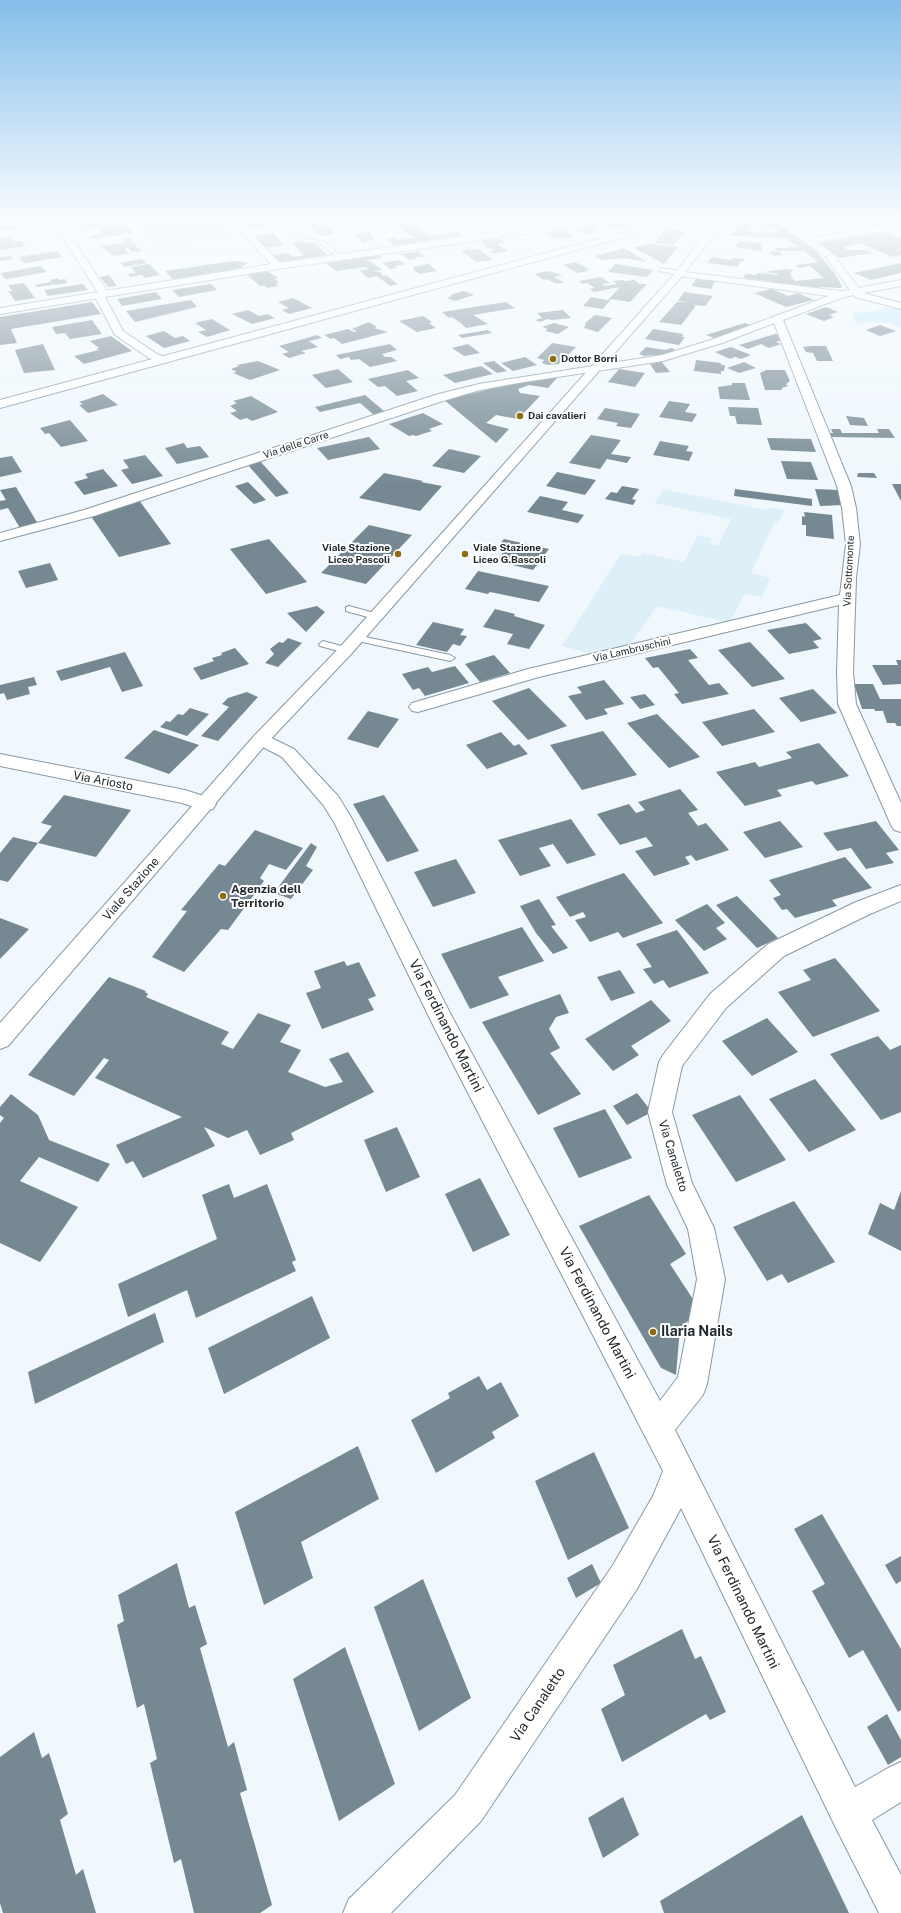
<!DOCTYPE html>
<html>
<head>
<meta charset="utf-8">
<style>
	body { margin:0 }
	canvas { display:block; background:#f0f8fd }
</style>
</head>
<body>
<canvas width="901" height="1913"></canvas>
<script>
const c = document.querySelector('canvas').getContext('2d');
c.lineJoin = 'round';
function fillPath(path, color) {
  c.fillStyle = color;
  c.fill(path, 'evenodd');
}
function poly(rows) {
  const path = new Path2D();
  for (const r of rows) {
    path.moveTo(r[0], r[1]);
    for (let i = 2; i < r.length; i += 2) path.lineTo(r[i], r[i + 1]);
  }
  return path;
}
function strokePath(path, color, width, dash) {
  c.strokeStyle = color;
  c.lineWidth = width;
  c.lineCap = dash ? 'butt' : 'round';
  c.setLineDash(dash || []);
  c.stroke(path);
}
function write(font, color, halo, rows, align = 'center') {
  c.font = font + ' "Public Sans",sans-serif';
  c.lineWidth = 4;
  c.setLineDash([]);
  c.textBaseline = 'middle';
  c.strokeStyle = halo;
  c.fillStyle = color;
  for (const [text, x, y, turn = 0] of rows) {
    c.save();
    c.translate(x, y);
    c.rotate((+turn || 0) * Math.PI / 180);
    c.textAlign = isNaN(turn) ? turn : align;
    if (halo) c.strokeText(text, 0, 0);
    c.fillText(text, 0, 0);
    c.restore();
  }
}
fillPath(poly([
	[663,489,768,510,770,507,784,510,778,524,774,523,751,573,770,578,762,597,744,594,730,623,657,606,629,647,599,656,562,646,621,554,638,557,644,553,684,562,698,535,712,538,710,544,718,546,731,519,655,503]
]), '#deeff8');
fillPath(poly([
	[131,218,219,218,237,236,155,247],
	[786,218,790,218,806,227,842,222,855,225,811,231],
	[701,219,709,221,706,228,696,229,675,225],
	[885,307,901,309,901,328,888,323,873,322,860,324,853,319,852,313,877,311]
]), '#c7e7f8');
fillPath(poly([
	[77,218,117,218,118,220,104,222,119,221,122,224,85,229,83,226,99,224,97,223,82,225,79,221,71,222,70,220],
	[237,218,256,218,258,220,256,221,265,227,249,229],
	[387,218,402,218,430,236,457,232,462,235,395,246,387,239,395,238,398,240,414,238],
	[629,218,660,218,660,219,615,230,601,222],
	[746,218,770,219,812,248,822,258,835,274,842,286,841,288,821,287,820,289,743,278,746,274,756,275,758,273,778,275,778,274,764,272,785,269,793,270,790,275,792,275,791,277,795,281,824,278,810,266,799,268,796,265,818,262,804,251,778,251,783,255,774,256,769,252,778,251,775,248,798,247,786,238,730,236],
	[754,223,772,227,780,232,748,231],
	[859,218,901,218,901,222,872,226,861,221],
	[320,222,328,227,334,234,321,236,307,224],
	[13,224,17,228,0,231,0,226],
	[125,224,133,233,92,239,90,236,103,234,99,228],
	[589,226,595,229,592,230,596,232,583,234,573,228],
	[667,229,686,232,673,245,654,243],
	[564,230,574,236,558,239,543,233],
	[366,231,375,239,363,243,354,235,363,233,361,232],
	[888,232,897,236,894,236,901,238,901,255,893,257,861,244,867,243,866,242,843,247,847,250,865,250,873,253,839,258,820,243],
	[273,233,284,245,265,248,254,236],
	[10,236,15,242,21,241,26,246,0,250,0,238],
	[129,238,141,251,132,252,128,248,125,249,129,254,114,256,101,246,123,243,125,242,122,239],
	[490,239,500,239,506,243,497,244,508,251,493,254,489,251,494,250,491,248,487,248,483,246,488,245,480,243,484,243,481,240],
	[302,241,305,243,312,242,328,255,280,262,272,255,288,253,293,257,304,255,292,243],
	[740,241,763,244,760,248,763,248,761,251,735,247],
	[648,244,660,245,678,247,664,264,634,248],
	[477,248,493,260,477,262,461,251],
	[624,248,647,262,624,258,601,260,595,256],
	[57,251,63,257,25,263,21,261,19,257],
	[418,251,426,257,415,257,416,259,409,260,401,254],
	[378,254,382,258,367,260,383,270,371,271,381,272,382,276,386,275,398,284,390,286,377,276,368,278,360,271,369,269,365,267,336,271,326,263],
	[10,256,13,259,0,261,0,257],
	[712,257,731,260,733,258,745,259,743,262,740,261,738,267,707,263],
	[142,259,147,263,125,267,120,263],
	[399,260,405,264,395,266,397,268,390,269,382,263],
	[234,261,249,263,241,267,243,268,173,279,165,271],
	[575,262,589,269,586,269,589,271,577,273,563,265],
	[901,263,901,273,871,280,854,273],
	[149,264,160,275,145,278,142,275,130,277,128,274,135,273,131,267],
	[429,264,437,271,419,274,413,269,415,269,412,267],
	[615,264,653,270,647,277,608,272],
	[40,266,47,272,7,279,3,277,1,273],
	[267,271,278,278,275,279,279,283,275,284,278,286,267,288,264,285,260,286,247,275],
	[547,271,563,275,554,277,564,282,557,284,547,279,544,280,534,274],
	[109,275,117,286,108,287,100,277],
	[601,277,610,283,602,284,605,286,617,284,613,281,622,280,625,281,634,280,640,284,647,284,630,302,611,299,603,309,583,306,591,297,608,300,620,287,594,292,589,289,595,288,587,283,583,284,579,281],
	[58,278,59,280,65,279,67,283,53,285,50,280],
	[697,278,716,280,711,289,691,286],
	[50,282,52,285,37,287,35,285],
	[24,283,35,298,15,301,8,291,12,291,8,285],
	[83,284,88,290,48,296,44,290],
	[211,284,217,290,179,297,172,290],
	[772,289,788,296,798,293,814,300,786,307,754,293],
	[464,291,474,295,455,301,447,298,452,296,450,295],
	[156,292,162,299,122,306,117,299],
	[684,292,713,296,705,306,695,305,695,307,681,325,659,322,677,302,688,302,678,301],
	[293,298,312,308,289,314,282,310,289,308,278,302],
	[191,300,197,307,135,322,126,311],
	[92,302,101,314,11,329,17,343,0,345,0,317],
	[506,302,515,308,473,315,488,324,466,328,461,323,452,317,449,318,442,312],
	[826,307,838,312,829,315,834,317,824,321,806,314],
	[248,310,259,316,267,314,275,318,252,324,232,314],
	[563,310,571,318,552,320,547,319,540,322,535,320,542,318,537,313],
	[595,315,612,318,598,332,584,328,586,324,585,323],
	[423,316,432,322,429,323,436,328,417,332,399,321],
	[212,319,230,330,207,337,198,332,206,330,195,323],
	[92,320,102,334,70,339,65,333,56,334,52,327],
	[369,322,377,327,374,328,388,332,342,344,334,338,331,339,324,335,348,329,354,332,357,331,352,329],
	[554,323,569,327,558,334,545,331,548,329,542,327],
	[745,323,752,326,717,339,706,335],
	[880,325,896,331,880,336,866,330],
	[653,329,683,334,682,337,685,337,679,345,645,339],
	[488,330,492,333,462,338,458,335],
	[164,331,175,338,183,336,190,341,164,348,146,336],
	[775,334,781,336,782,340,776,342,781,344,769,348,761,344,748,349,739,345],
	[317,335,322,338,309,341,318,347,301,351,306,353,289,358,282,354,289,352,279,346],
	[111,336,132,351,84,364,74,356,99,350,96,349,99,348,90,341],
	[552,343,576,347,559,364,547,365,542,363,544,360,537,358],
	[43,344,55,370,24,373,15,350],
	[390,344,397,350,382,354,385,357,391,357,397,361,370,367,359,359,351,360,349,357,340,359,336,355],
	[468,344,480,353,464,356,452,348],
	[812,346,826,346,833,361,817,361,813,353,806,352,803,347],
	[646,347,665,350,672,348,679,352,656,357,653,355,644,356,639,354],
	[731,347,751,355,741,359,735,357,730,359,715,352],
	[525,357,537,365,513,371,501,363],
	[696,360,721,363,721,365,725,365,724,371,721,371,721,374,694,371],
	[258,361,280,370,250,380,233,373,237,372,231,369,239,366,237,365],
	[494,361,507,371,497,373,483,363],
	[661,361,670,372,656,373,650,364],
	[744,362,756,368,739,373,727,368],
	[481,366,493,374,455,383,443,375],
	[338,369,353,382,326,388,312,375],
	[619,369,645,373,635,387,608,382],
	[408,370,419,378,406,381,418,391,397,396,385,386,378,387,368,379],
	[766,370,785,370,790,381,786,384,788,386,782,388,782,390,765,390,760,373],
	[546,376,557,378,548,388,529,385,518,389,520,393,540,396,518,419,496,415,486,423,509,429,496,443,444,400],
	[732,383,745,383,750,400,720,399,718,387,732,385],
	[103,394,118,405,88,413,79,405,83,404,79,402],
	[365,395,384,411,374,415,360,403,320,412,315,407],
	[251,396,278,412,252,421,247,418,240,420,230,413,237,411,230,406,237,403,233,401],
	[669,401,690,404,685,412,697,414,692,422,659,417],
	[728,407,758,408,762,425,737,424,735,416,730,416],
	[605,408,640,414,631,428,616,426,618,423,597,419],
	[423,413,443,424,429,429,432,431,416,436,413,435,409,436,389,424],
	[846,416,864,418,868,426,850,425],
	[70,420,88,441,61,447,49,433,45,434,40,428],
	[831,429,840,429,842,433,879,433,877,429,889,429,895,438,831,437,830,433,833,433],
	[591,435,621,440,611,454,631,457,627,463,607,459,600,469,569,463],
	[369,437,380,449,328,460,317,448],
	[767,438,811,439,816,452,771,450],
	[660,441,689,446,686,451,693,452,689,461,653,455],
	[184,443,187,448,200,446,209,457,177,464,165,448],
	[449,449,481,456,464,473,432,466],
	[145,455,163,476,132,484,121,470,129,468,123,460],
	[12,456,22,472,0,477,0,458],
	[259,460,289,493,276,497,247,464],
	[781,461,811,462,818,480,787,479],
	[103,469,118,486,84,495,74,482,88,478,85,474],
	[557,472,596,480,585,495,546,486],
	[384,473,423,481,421,482,442,486,420,511,359,498],
	[858,473,874,473,877,478,857,477],
	[248,482,266,500,254,504,235,486],
	[892,484,901,484,901,501],
	[622,486,639,489,632,499,636,500,633,505,605,499,611,492,617,493],
	[16,487,38,524,20,528,8,508,0,510,0,501,6,500,0,490],
	[735,489,812,499,812,506,734,496],
	[815,489,838,490,843,505,820,506],
	[540,496,568,502,562,510,584,515,578,523,527,512],
	[139,500,171,544,119,557,90,515],
	[804,512,832,515,834,539,806,536,806,525,802,525,802,516,805,517],
	[369,525,412,535,366,584,321,573],
	[269,539,307,582,266,594,230,549],
	[504,539,549,549,533,570,496,561,505,550,496,548],
	[50,563,58,580,26,588,18,571],
	[478,571,549,586,539,602,490,592,488,594,465,589],
	[317,606,325,612,306,632,287,613],
	[495,609,515,614,514,616,545,625,529,649,507,644,513,634,483,627],
	[433,622,464,629,460,635,467,636,460,646,453,644,447,652,416,645],
	[806,623,822,639,813,641,819,648,789,654,767,630],
	[288,638,302,643,278,667,265,663,274,654,270,649,279,642,283,643],
	[750,642,785,679,752,687,718,650],
	[235,648,249,664,201,680,193,668,214,661,212,658,222,655,221,653],
	[690,649,698,658,688,660,709,685,719,683,729,694,682,704,674,694,679,693,658,667,653,668,645,658],
	[125,652,143,686,122,692,110,667,61,681,56,671],
	[494,655,510,673,480,682,465,664],
	[896,660,901,660,901,684,883,685,872,665,898,665],
	[455,666,469,683,425,696,419,688,413,690,402,674,428,667,432,672],
	[34,677,37,685,28,687,30,694,7,700,4,693,0,694,0,685],
	[604,680,624,704,604,709,608,714,586,720,568,696,582,693,577,687],
	[854,684,873,684,880,699,901,699,901,726,897,726,895,723,887,723,883,711,875,711,874,709,862,709],
	[529,688,567,726,528,740,492,701],
	[813,689,837,713,801,722,779,698],
	[247,692,258,697,218,741,201,736,229,707,222,704,228,698],
	[645,694,655,705,640,709,630,697],
	[190,708,209,714,187,736,160,727,166,721,170,722,178,714,183,715],
	[754,709,775,732,722,746,702,722],
	[368,711,399,719,378,748,347,739],
	[657,714,700,757,669,768,627,723],
	[154,730,199,745,169,774,124,758],
	[603,731,637,775,582,790,550,745],
	[501,732,514,746,519,744,528,754,487,769,466,745],
	[819,743,849,776,816,785,812,781,777,790,782,796,745,806,716,772,755,762,759,767,792,758,786,752],
	[680,789,698,810,688,813,698,826,706,823,729,850,696,861,691,855,685,857,690,864,654,876,635,851,653,846,646,837,620,845,597,814,629,804,636,813,645,810,638,802],
	[64,795,131,810,96,857,38,843,52,826,41,823],
	[384,795,419,851,387,862,353,804],
	[571,819,596,855,567,864,553,844,539,848,551,866,520,876,498,840],
	[780,821,803,847,765,858,743,832],
	[876,821,899,850,886,853,894,863,866,869,851,848,837,851,823,833],
	[255,830,303,848,286,870,269,864,260,878,264,881,228,930,221,929,184,972,152,957,187,911,181,910,219,864,225,866],
	[13,837,38,843,8,882,0,880,0,853],
	[311,843,317,847,306,866,313,870,291,899,274,893],
	[845,857,872,888,832,900,837,906,795,918,787,909,782,910,773,898,781,895,769,880],
	[456,859,476,893,433,907,414,872],
	[624,873,663,923,623,938,618,932,590,942,575,920,586,917,583,912,570,917,556,897],
	[737,896,778,938,757,948,716,905],
	[539,899,556,925,551,926,568,948,553,954,536,933,520,906],
	[707,904,725,923,716,928,727,939,704,951,675,920],
	[0,918,29,929,0,959],
	[522,927,544,961,498,977,509,995,470,1009,441,954],
	[677,930,709,973,669,988,663,980,654,984,643,969,652,967,636,944],
	[835,958,880,1011,813,1037,778,992,811,980,803,970],
	[344,961,347,966,359,962,376,996,368,999,374,1010,322,1029,306,993,321,988,314,971],
	[620,970,635,993,611,1001,597,977],
	[109,977,146,991,145,992,148,994,146,997,229,1032,221,1044,233,1049,258,1013,291,1025,280,1042,301,1050,288,1072,325,1087,343,1082,329,1059,348,1052,374,1092,291,1133,294,1140,260,1155,247,1130,228,1138,204,1127,215,1146,143,1178,133,1161,126,1164,116,1145,182,1117,95,1078,109,1060,104,1058,74,1096,28,1075],
	[560,994,569,1013,556,1017,549,1029,560,1048,550,1053,581,1094,538,1115,482,1022],
	[651,1000,671,1021,631,1046,639,1055,613,1071,585,1039],
	[767,1018,798,1052,752,1076,722,1041],
	[878,1036,890,1050,901,1045,901,1112,881,1120,830,1054],
	[815,1079,856,1130,809,1152,769,1099],
	[637,1093,652,1112,627,1125,613,1106],
	[11,1094,38,1115,49,1140,110,1164,98,1182,39,1157,20,1181,78,1207,40,1262,0,1243,0,1123,4,1118,0,1115,0,1107],
	[740,1095,786,1160,736,1182,692,1115],
	[605,1109,632,1158,579,1178,553,1128],
	[397,1127,420,1177,386,1192,364,1140],
	[480,1178,510,1235,473,1252,445,1194],
	[229,1184,234,1198,267,1184,296,1260,292,1262,296,1271,196,1318,187,1290,128,1317,118,1284,217,1239,202,1195],
	[901,1191,901,1251,868,1234,880,1203,894,1210],
	[649,1195,686,1254,670,1264,700,1310,680,1328,676,1375,661,1368,579,1226],
	[794,1201,835,1262,788,1283,782,1274,767,1281,733,1227],
	[312,1296,330,1338,224,1394,208,1348],
	[155,1313,164,1342,35,1404,28,1372],
	[479,1376,487,1390,501,1382,519,1416,492,1432,495,1438,436,1473,411,1420,450,1398,448,1393],
	[358,1446,379,1499,301,1542,313,1578,264,1605,235,1512],
	[594,1452,629,1528,568,1560,535,1481],
	[822,1514,901,1649,901,1710,898,1712,863,1650,849,1658,812,1591,825,1584,794,1529],
	[901,1556,901,1581,896,1584,885,1565],
	[177,1563,189,1608,195,1605,207,1644,200,1648,228,1747,234,1742,247,1790,240,1793,272,1905,260,1913,194,1913,181,1859,174,1863,150,1763,157,1759,144,1704,137,1708,117,1625,124,1621,118,1595],
	[592,1564,601,1583,576,1598,567,1578],
	[423,1579,471,1698,419,1731,374,1607],
	[682,1629,695,1659,701,1656,726,1712,710,1720,706,1714,622,1762,601,1709,625,1695,613,1665],
	[345,1647,395,1784,339,1821,293,1679],
	[887,1714,901,1740,901,1757,888,1765,867,1727],
	[34,1732,42,1758,49,1753,68,1814,60,1820,76,1875,83,1869,96,1913,3,1913,0,1903,0,1757],
	[623,1797,639,1835,603,1858,588,1818],
	[802,1815,849,1913,664,1913,660,1901]
]), '#768892');
const service = poly([
	[275,218,280,218,283,221,315,218,313,220,285,224,298,238,323,241,343,257,338,258,320,243,295,240,275,218],
	[661,268,680,271,683,273,680,275,659,271,661,268],
	[349,606,378,614,379,616,375,619,346,611,346,607,349,606],
	[356,635,450,655,455,658,450,661,353,640,353,636,356,635],
	[323,641,349,648,350,650,346,653,320,646,319,644,323,641]
]);
const minor = poly([
	[51,218,59,218,109,294,108,296,100,296,51,218],
	[227,218,236,218,281,264,283,266,281,268,275,268,227,218],
	[770,218,780,218,810,238,901,222,901,228,816,242,831,252,859,288,901,280,901,286,863,293,901,303,901,309,855,297,854,295,844,297,783,320,851,486,856,508,860,544,856,578,853,672,856,704,901,803,901,832,894,830,891,825,838,704,837,672,839,605,539,677,418,712,412,711,409,707,412,703,528,669,840,595,846,544,842,508,837,486,774,323,722,343,663,361,518,383,480,390,443,401,94,516,0,541,0,533,84,510,435,395,479,384,662,355,714,339,829,296,680,276,677,275,675,273,677,271,840,291,850,290,825,256,770,218],
	[261,733,294,749,338,796,352,819,450,1013,660,1401,678,1377,697,1279,688,1229,667,1185,648,1112,659,1062,663,1055,710,994,768,944,856,902,901,885,901,901,870,914,784,956,726,1008,682,1066,672,1112,692,1183,714,1228,725,1279,707,1384,703,1395,675,1430,855,1787,888,1768,901,1762,901,1802,872,1820,901,1875,901,1913,879,1913,835,1826,681,1508,637,1589,481,1821,391,1913,343,1913,349,1899,455,1795,613,1565,653,1496,663,1471,434,1027,335,824,324,806,282,757,255,743,252,739,255,735,261,733],
	[0,754,185,790,213,799,216,804,213,809,206,811,182,803,0,766,0,754]
]);
const tertiary = poly([
	[99,292,104,295,123,331,157,354,167,358,169,360,167,362,163,363,149,358,115,335,94,295,99,292]
]);
const secondary = poly([
	[595,218,618,218,614,221,278,269,0,314,0,308,278,263,595,218],
	[685,218,702,218,698,221,654,229,0,408,0,400,650,225,685,218],
	[724,218,733,218,708,242,683,275,352,653,267,743,8,1046,0,1049,0,1023,255,735,340,647,677,271,702,238,724,218]
]);
strokePath(service, '#879aa4', 2);
strokePath(minor, '#879aa4', 2);
strokePath(tertiary, '#879aa4', 2);
strokePath(secondary, '#879aa4', 2);
fillPath(service, '#fff');
fillPath(minor, '#fff');
fillPath(tertiary, '#fff');
fillPath(secondary, '#fff');
const sky = c.createLinearGradient(0, 0, 0, 486);
sky.addColorStop(0, '#84beea');
sky.addColorStop(0.45, '#f8fcfe');
sky.addColorStop(1, '#f8fcfe00');
c.fillStyle = sky;
c.fillRect(0, 0, 901, 486);
for (const [x, y, r, color] of [
	[553,359,4,"#916b12"],
	[520,416,4,"#916b12"],
	[398,554,4,"#916b12"],
	[465,554,4,"#916b12"],
	[223,896,4,"#916b12"],
	[653,1332,4,"#916b12"]
]) {
  const dot = new Path2D();
  dot.arc(x, y, r, 0, 2 * Math.PI);
  c.fillStyle = color;
  c.fill(dot);
  strokePath(dot, '#fff', 1.5);
}
write('bold 10px', '#21292d', '#fff', [
	["Dottor Borri",561,359],
	["Dai cavalieri",528,416],
	["Viale Stazione",390,548,"right"],
	["Liceo Pascoli",390,560,"right"],
	["Viale Stazione",473,548],
	["Liceo G.Bascoli",473,560]
], 'left');
write('10px', '#21292d', '#fff', [
	["Via delle Carre",296,445,-18],
	["Via Sottomonte",849,571,-87],
	["Via Lambruschini",632,650,-13]
]);
write('12px', '#21292d', '#fff', [
	["Via Ariosto",103,781,11],
	["Viale Stazione",131,889,-49],
	["Via Canaletto",673,1156,73]
]);
write('bold 12px', '#21292d', '#fff', [
	["Agenzia dell",231,889],
	["Territorio",231,903]
], 'left');
write('14px', '#21292d', '#fff', [
	["Via Ferdinando Martini",446,1026,63],
	["Via Ferdinando Martini",597,1313,62],
	["Via Ferdinando Martini",743,1602,64],
	["Via Canaletto",538,1705,-56]
]);
write('bold 14px', '#21292d', '#fff', [
	["Ilaria Nails",661,1332]
], 'left');
</script>
</body>
</html>
